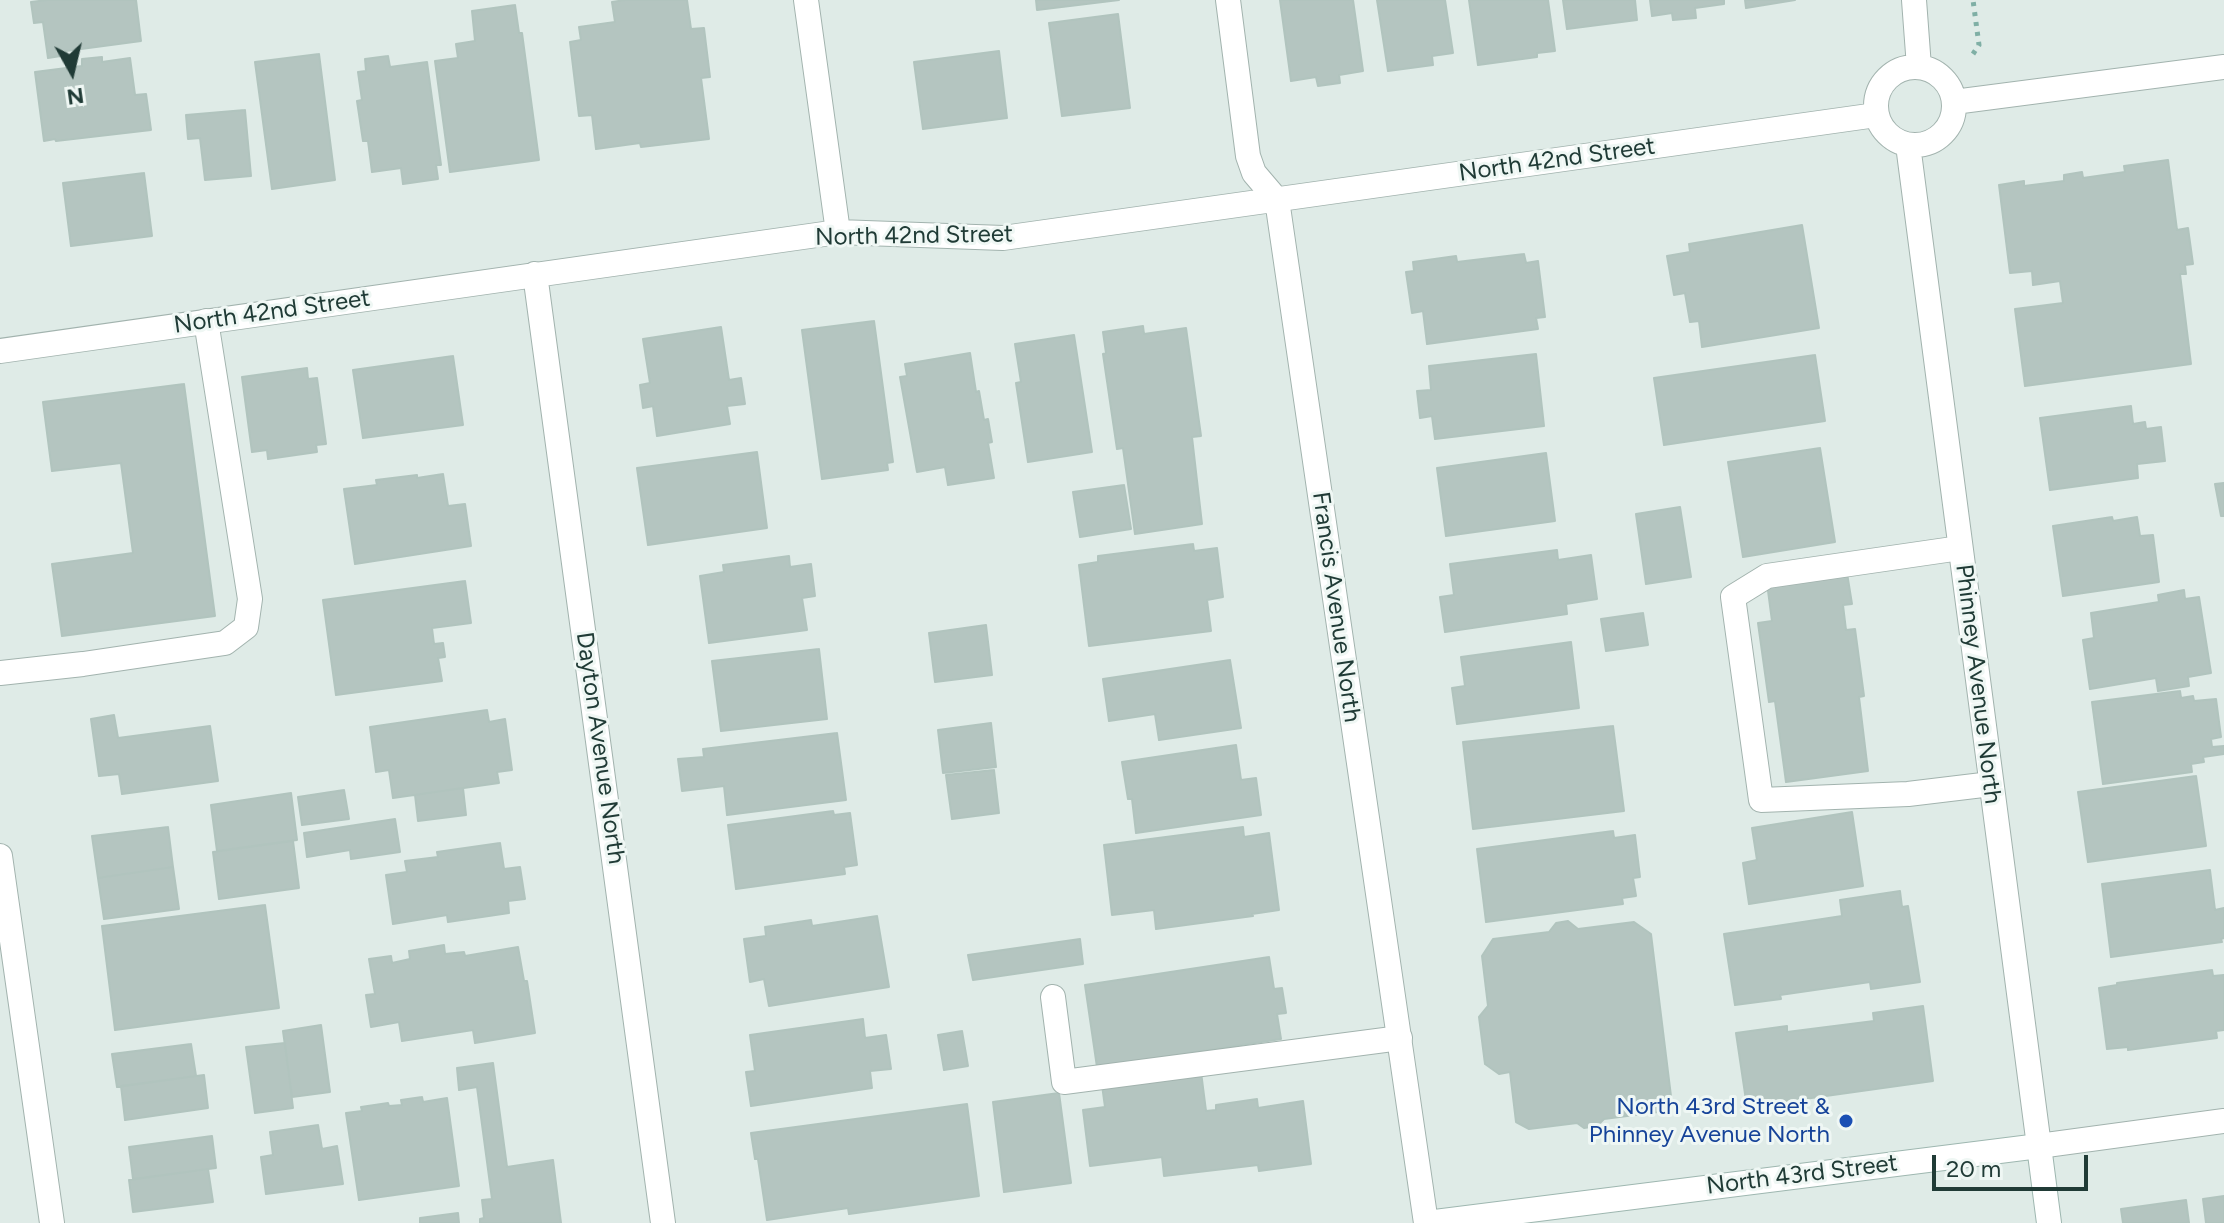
<!DOCTYPE html>
<html>
<head>
<meta charset="utf-8">
<style>
	body { margin:0 }
	#map { position:relative; width:2224px; height:1223px; overflow:hidden; background:#dfebe7; font-family:Figtree,sans-serif }
	canvas { display:block }
	.north { position:absolute; left:32px; top:32px; width:80px; height:80px; -webkit-text-stroke:6px #eff7f4; paint-order:stroke; rotate:172deg; font-size:22px; font-weight:700; line-height:32px; text-align:center; color:#203b36 }
	.north::after { content:''; display:block; margin:auto; width:28px; height:36px; background:#203b36; clip-path:polygon(50% 0,100% 100%,50% 72%,0 100%) }
	.scale { position:absolute; left:1932px; top:1155px; width:156px; height:36px; box-sizing:border-box; border:4px solid #203b36; border-top:0; padding-left:10px; font-size:24px; line-height:28px; white-space:nowrap; color:#203b36; -webkit-text-stroke:6px #eff7f4; paint-order:stroke }
</style>
</head>
<body>
<div id="map">
<canvas width="2224" height="1223"></canvas>
<div class="north">N</div>
<div class="scale">20 m</div>
</div>
<script>
const c = document.querySelector('canvas').getContext('2d');
c.lineJoin = 'round';
function fillPath(path, color) {
  c.fillStyle = color;
  c.fill(path, 'evenodd');
}
function poly(rows) {
  const path = new Path2D();
  for (const r of rows) {
    if (r.length === 3) {
      path.moveTo(r[0] + r[2], r[1]);
      path.arc(r[0], r[1], r[2], 0, 2 * Math.PI);
      continue;
    }
    path.moveTo(r[0], r[1]);
    for (let i = 2; i < r.length; i += 2) path.lineTo(r[i], r[i + 1]);
  }
  return path;
}
function strokePath(path, color, width, dash) {
  c.strokeStyle = color;
  c.lineWidth = width;
  c.lineCap = dash ? 'butt' : 'round';
  c.setLineDash(dash || []);
  c.stroke(path);
}
function write(font, color, halo, rows, align = 'center') {
  c.font = font + ' Figtree,sans-serif';
  c.lineWidth = 6;
  c.setLineDash([]);
  c.textBaseline = 'middle';
  c.strokeStyle = halo;
  c.fillStyle = color;
  for (const [text, x, y, turn = 0] of rows) {
    c.save();
    c.translate(x, y);
    c.rotate((+turn || 0) * Math.PI / 180);
    c.textAlign = isNaN(turn) ? turn : align;
    if (halo) c.strokeText(text, 0, 0);
    c.fillText(text, 0, 0);
    c.restore();
  }
}
const building = poly([
	[47,0,136,0,141,41,66,51,67,55,48,58,43,22,34,23,31,2,47,0],
	[625,0,687,0,691,29,704,28,710,77,701,78,709,139,641,147,640,143,596,149,592,115,579,116,570,42,581,40,579,27,615,22,612,2,625,0],
	[1036,0,1119,0,1037,10,1036,0],
	[1280,0,1353,0,1363,71,1339,75,1340,83,1318,86,1316,77,1291,81,1280,0],
	[1377,0,1445,0,1453,53,1432,56,1433,65,1388,71,1377,0],
	[1469,0,1548,0,1555,51,1537,53,1537,57,1478,65,1469,0],
	[1563,0,1635,0,1637,20,1567,29,1563,0],
	[1650,0,1724,0,1724,4,1695,8,1696,18,1673,20,1672,13,1652,16,1650,0],
	[1745,0,1795,0,1746,8,1745,0],
	[515,5,519,33,522,33,539,160,450,172,435,61,458,58,456,44,475,41,472,11,515,5],
	[1118,14,1130,108,1062,116,1049,23,1118,14],
	[999,51,1007,118,923,129,914,62,999,51],
	[319,54,335,180,272,189,255,62,319,54],
	[388,56,390,67,427,62,441,165,436,165,438,179,403,184,401,168,372,172,368,141,363,141,357,101,362,100,358,72,366,71,365,59,388,56],
	[102,57,102,62,130,58,135,95,146,94,151,130,56,141,55,139,44,141,35,72,82,66,82,59,102,57],
	[245,110,251,176,205,180,200,138,188,139,186,115,245,110],
	[2168,160,2177,230,2188,228,2193,264,2185,265,2186,274,2180,274,2191,364,2025,386,2015,309,2063,303,2060,281,2033,285,2032,271,2010,273,1999,185,2024,181,2024,186,2064,181,2064,175,2082,172,2083,178,2125,172,2124,166,2168,160],
	[144,173,152,236,71,246,63,183,144,173],
	[1802,225,1819,328,1702,347,1699,321,1690,322,1685,293,1674,295,1667,256,1690,252,1689,244,1802,225],
	[1524,254,1526,263,1538,261,1545,317,1536,318,1538,329,1427,344,1423,311,1412,313,1406,272,1414,271,1413,262,1456,256,1457,262,1524,254],
	[874,321,893,462,887,463,888,470,822,479,802,330,874,321],
	[1143,326,1144,334,1186,328,1201,436,1192,437,1202,524,1135,534,1123,448,1117,449,1103,354,1106,353,1103,332,1143,326],
	[721,327,729,380,741,378,745,404,727,406,730,424,657,436,653,406,643,408,640,385,650,383,643,339,721,327],
	[1074,335,1092,452,1028,462,1016,383,1021,382,1015,344,1074,335],
	[970,353,976,392,979,391,984,420,988,419,992,442,988,443,994,478,948,485,945,467,917,472,900,377,907,376,905,364,970,353],
	[1536,354,1544,426,1435,439,1432,416,1420,418,1417,391,1431,390,1429,366,1536,354],
	[1815,355,1825,421,1664,445,1654,378,1815,355],
	[453,356,463,425,363,438,353,370,453,356],
	[307,368,308,379,317,378,326,444,316,445,317,452,268,459,267,450,252,452,242,377,307,368],
	[184,384,215,616,62,636,52,564,133,553,121,463,52,471,43,402,184,384],
	[2131,406,2133,424,2145,422,2146,429,2161,427,2165,461,2137,464,2138,478,2050,490,2040,418,2131,406],
	[1820,448,1835,542,1743,557,1728,462,1820,448],
	[757,452,767,528,648,545,637,468,757,452],
	[1546,453,1555,521,1446,536,1437,468,1546,453],
	[443,474,448,506,465,504,471,546,355,564,344,489,377,485,376,480,417,475,417,478,443,474],
	[2224,483,2224,516,2221,516,2215,484,2224,483],
	[1124,485,1131,529,1080,537,1073,492,1124,485],
	[1680,507,1691,577,1646,584,1636,514,1680,507],
	[2112,517,2113,521,2137,517,2140,536,2153,535,2159,582,2063,596,2053,526,2112,517],
	[1193,544,1194,551,1217,548,1223,597,1207,600,1211,631,1089,646,1079,565,1098,562,1098,556,1193,544],
	[1557,550,1558,560,1591,555,1597,599,1566,604,1567,614,1445,632,1440,597,1454,595,1450,564,1557,550],
	[789,556,790,567,811,564,815,596,802,598,807,630,709,643,700,576,724,572,723,565,789,556],
	[1847,573,1852,604,1843,605,1846,630,1855,629,1864,696,1859,697,1868,771,1786,782,1775,701,1769,702,1758,623,1772,621,1767,583,1847,573],
	[465,581,471,623,432,628,434,644,443,643,445,657,438,658,442,681,336,695,323,600,465,581],
	[2184,590,2185,599,2199,597,2211,673,2188,677,2189,686,2158,691,2156,678,2090,689,2083,640,2094,638,2091,613,2159,602,2158,595,2184,590],
	[1643,613,1648,645,1606,651,1601,619,1643,613],
	[986,625,992,675,935,682,929,633,986,625],
	[1571,642,1579,708,1457,724,1452,688,1465,686,1461,657,1571,642],
	[819,649,827,719,721,731,712,661,819,649],
	[1230,660,1241,728,1159,740,1155,714,1109,721,1103,679,1230,660],
	[2180,691,2181,698,2193,696,2194,701,2216,699,2221,737,2211,739,2212,747,2224,746,2224,754,2203,757,2204,762,2191,764,2192,772,2103,784,2092,702,2180,691],
	[487,710,489,722,505,719,512,770,497,772,499,783,393,798,389,770,376,772,370,727,487,710],
	[114,715,118,738,210,726,218,781,122,794,119,774,99,776,91,719,114,715],
	[991,723,996,767,943,773,938,730,991,723],
	[1613,726,1624,811,1473,829,1463,742,1613,726],
	[837,733,846,800,727,815,724,786,682,791,678,759,704,757,703,749,837,733],
	[1236,745,1241,780,1256,778,1261,815,1136,833,1132,799,1128,799,1122,762,1236,745],
	[994,770,999,813,952,819,946,775,994,770],
	[2196,776,2206,846,2088,862,2078,792,2196,776],
	[463,788,466,815,418,821,415,795,463,788],
	[344,790,349,819,302,825,298,797,344,790],
	[291,793,297,840,217,851,211,805,291,793],
	[833,811,834,815,850,813,857,865,844,867,845,874,736,889,728,825,833,811],
	[1852,812,1863,886,1749,904,1743,863,1757,860,1752,828,1852,812],
	[395,819,400,852,351,859,350,850,307,857,304,833,395,819],
	[168,827,173,867,98,878,92,836,168,827],
	[1243,827,1244,837,1269,833,1279,910,1252,914,1253,916,1156,929,1154,910,1112,915,1104,845,1243,827],
	[1613,831,1614,838,1635,835,1640,877,1633,878,1636,896,1622,898,1623,904,1486,922,1477,849,1613,831],
	[293,841,299,888,219,899,213,852,293,841],
	[500,843,504,869,520,867,525,899,508,901,509,913,448,922,447,915,393,924,386,875,407,872,405,861,438,857,437,852,500,843],
	[173,867,179,909,104,919,98,878,173,867],
	[2210,870,2215,910,2224,908,2224,938,2221,939,2222,942,2111,957,2102,884,2210,870],
	[1900,891,1902,907,1908,906,1920,982,1871,989,1870,982,1780,995,1781,999,1735,1005,1724,934,1842,916,1840,900,1900,891],
	[265,905,279,1008,115,1030,102,926,265,905],
	[877,916,889,987,769,1006,764,979,750,982,744,939,766,936,765,927,811,920,812,926,877,916],
	[1568,921,1578,929,1634,922,1651,934,1671,1096,1658,1112,1604,1119,1597,1126,1584,1128,1577,1123,1529,1129,1516,1122,1510,1072,1499,1074,1485,1064,1479,1017,1488,1006,1482,956,1493,939,1549,932,1556,923,1568,921],
	[1080,939,1083,964,973,980,968,955,1080,939],
	[444,945,445,954,464,952,465,956,518,947,524,981,527,981,535,1033,475,1043,473,1030,402,1041,399,1022,371,1027,366,995,375,994,369,959,391,956,392,963,410,959,409,951,444,945],
	[1269,957,1274,989,1282,988,1286,1013,1277,1014,1281,1039,1097,1067,1085,985,1269,957],
	[2212,970,2213,976,2224,975,2224,1030,2216,1031,2217,1038,2128,1050,2128,1047,2107,1049,2099,988,2117,985,2117,983,2212,970],
	[1923,1006,1933,1081,1747,1107,1736,1033,1787,1026,1787,1032,1874,1021,1873,1013,1923,1006],
	[863,1019,865,1038,886,1035,891,1069,870,1071,872,1088,751,1106,746,1072,755,1071,750,1035,863,1019],
	[321,1025,330,1092,292,1097,283,1031,321,1025],
	[962,1031,968,1066,944,1070,938,1035,962,1031],
	[285,1043,293,1108,255,1113,246,1047,285,1043],
	[191,1044,196,1076,117,1087,112,1054,191,1044],
	[493,1063,507,1167,553,1160,561,1223,480,1223,480,1219,484,1218,482,1200,492,1199,477,1087,459,1090,457,1068,493,1063],
	[1201,1072,1206,1111,1216,1110,1216,1105,1257,1099,1258,1108,1303,1101,1311,1164,1259,1171,1258,1165,1164,1176,1162,1157,1090,1166,1083,1110,1105,1107,1102,1085,1201,1072],
	[204,1075,208,1108,125,1120,121,1086,204,1075],
	[1059,1093,1071,1183,1004,1192,993,1102,1059,1093],
	[422,1097,423,1102,447,1098,459,1186,359,1200,346,1113,362,1111,361,1107,388,1103,389,1106,402,1105,401,1100,422,1097],
	[967,1104,979,1196,849,1214,848,1208,767,1220,758,1159,755,1159,751,1133,967,1104],
	[318,1125,322,1149,337,1146,343,1184,266,1194,261,1157,273,1155,270,1132,318,1125],
	[212,1136,216,1168,133,1179,129,1147,212,1136],
	[208,1169,213,1202,133,1212,129,1180,208,1169],
	[2224,1196,2224,1223,2206,1223,2203,1199,2224,1196],
	[2186,1200,2189,1223,2123,1223,2121,1209,2186,1200],
	[458,1213,459,1223,420,1223,420,1218,458,1213]
]);
fillPath(building, '#b4c5c0');
strokePath(building, '#b1c4be', 2);
const lane = poly([
	[1960,548,1767,576,1733,597,1761,800,1908,794,1991,784],
	[0,673,83,664,225,643,246,627,250,599,206,321],
	[1053,997,1064,1082,1400,1038]
]);
const street = poly([
	[806,0,838,232],
	[1228,0,1248,156,1254,173,1277,200,1426,1223],
	[1914,0,1919,67],
	[1915,106,39],
	[1954,102,2224,67],
	[1908,145,2039,1146,2224,1121],
	[535,274,663,1223],
	[0,351,838,232,1003,238,1876,115],
	[0,856,52,1223]
]);
const secondary = poly([
	[1427,1223,2039,1146,2049,1223]
]);
strokePath(lane, '#a2b3ae', 26);
strokePath(street, '#a2b3ae', 26);
strokePath(secondary, '#9eb7b0', 26);
strokePath(poly([
	[1973,54,1979,45,1973,0]
]), '#7fafa5', 5, [4, 6]);
strokePath(lane, '#fff', 24);
strokePath(street, '#fff', 24);
strokePath(secondary, '#fff', 24);
for (const [x, y, r, color] of [
	[1846,1121,8,"#1a4fb4"]
]) {
  const dot = new Path2D();
  dot.arc(x, y, r, 0, 2 * Math.PI);
  c.fillStyle = color;
  c.fill(dot);
  strokePath(dot, '#eff7f4', 3);
}
write('24px', '#203b36', '#eff7f4', [
	["North 42nd Street",1557,160,-8],
	["North 42nd Street",914,236,-1],
	["North 42nd Street",272,312,-8],
	["Francis Avenue North",1336,607,82],
	["Phinney Avenue North",1978,684,83],
	["Dayton Avenue North",600,748,82],
	["North 43rd Street",1802,1175,-7]
]);
write('24px', '#164399', '#eff7f4', [
	["North 43rd Street &",1830,1107],
	["Phinney Avenue North",1830,1135]
], 'right');
</script>
</body>
</html>
